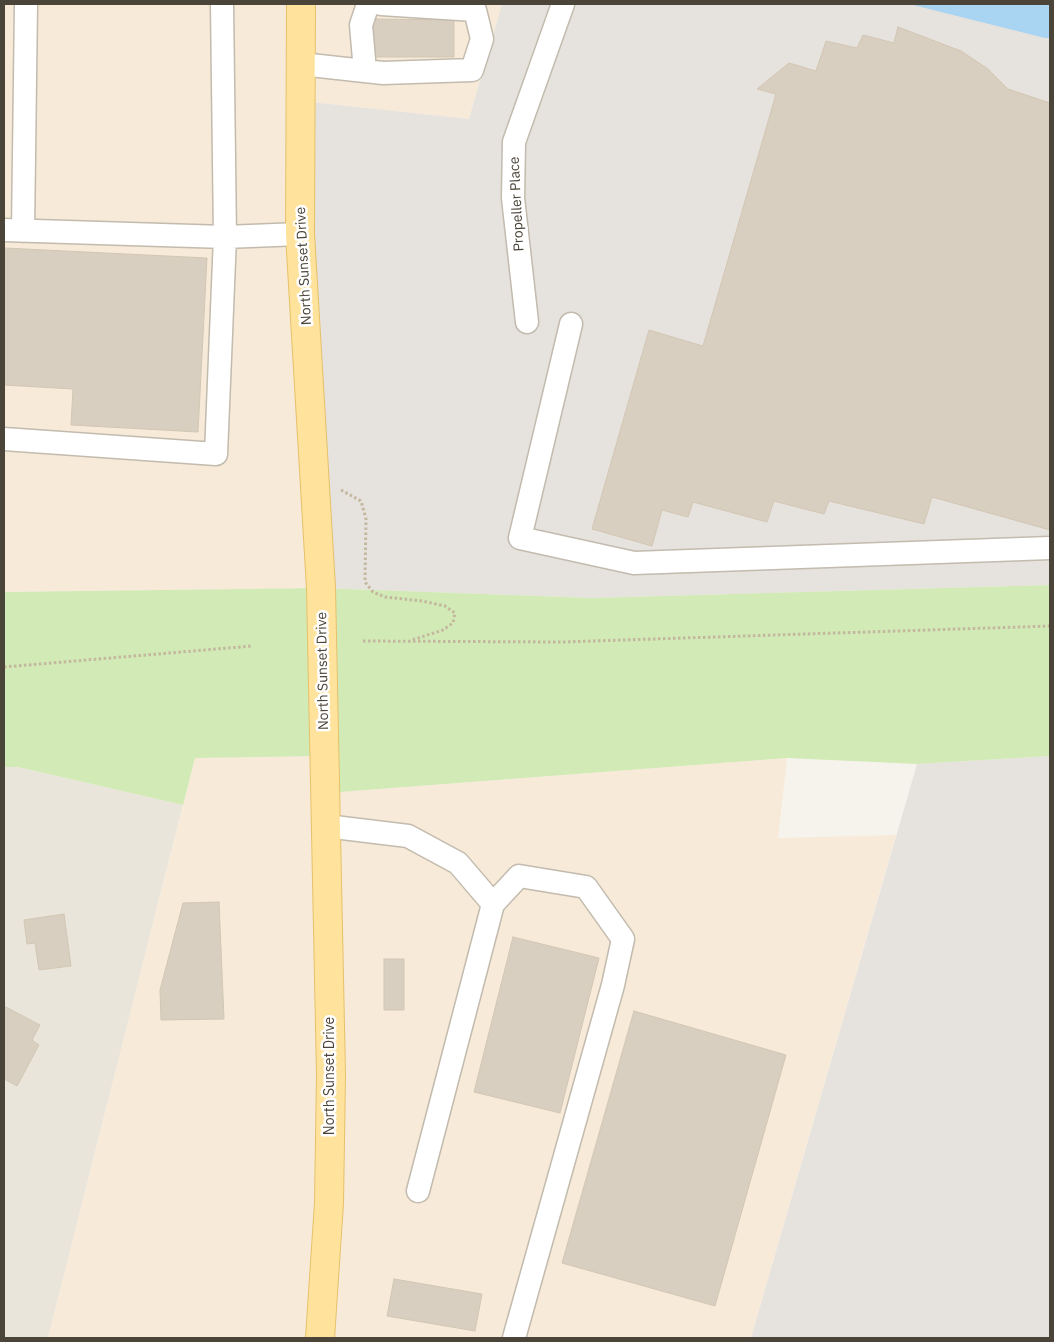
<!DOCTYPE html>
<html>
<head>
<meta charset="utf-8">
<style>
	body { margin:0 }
	#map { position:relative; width:1054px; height:1342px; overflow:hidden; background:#f6f3ec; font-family:"IBM Plex Sans",sans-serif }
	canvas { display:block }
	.frame { position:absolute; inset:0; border:5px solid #4b4439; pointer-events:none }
</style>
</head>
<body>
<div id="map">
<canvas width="1054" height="1342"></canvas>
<div class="frame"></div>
</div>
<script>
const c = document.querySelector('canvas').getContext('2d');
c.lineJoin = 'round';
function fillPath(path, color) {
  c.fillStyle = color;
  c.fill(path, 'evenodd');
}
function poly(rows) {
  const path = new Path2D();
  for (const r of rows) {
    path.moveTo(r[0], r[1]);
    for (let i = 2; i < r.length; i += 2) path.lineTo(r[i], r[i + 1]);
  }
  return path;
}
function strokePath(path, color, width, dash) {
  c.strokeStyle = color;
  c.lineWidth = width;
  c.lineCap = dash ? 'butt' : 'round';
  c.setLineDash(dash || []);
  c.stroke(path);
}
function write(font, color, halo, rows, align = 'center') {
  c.font = font + ' "IBM Plex Sans",sans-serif';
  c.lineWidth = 5;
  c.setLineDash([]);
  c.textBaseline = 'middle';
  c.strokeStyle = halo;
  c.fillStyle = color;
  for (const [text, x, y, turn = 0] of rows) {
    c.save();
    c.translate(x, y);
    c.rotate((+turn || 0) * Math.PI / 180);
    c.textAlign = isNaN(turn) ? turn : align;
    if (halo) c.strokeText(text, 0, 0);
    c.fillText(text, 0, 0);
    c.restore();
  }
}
fillPath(poly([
	[4,767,18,767,183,805,48,1338,4,1338]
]), '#eae5da');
fillPath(poly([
	[4,4,502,4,469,119,301,101,321,588,4,592],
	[325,756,326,793,787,758,778,838,896,835,751,1338,48,1338,195,758]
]), '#f7ead8');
fillPath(poly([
	[502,4,1050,4,1050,585,592,598,321,588,301,101,469,119],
	[1050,756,1050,1338,751,1338,917,764]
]), '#e6e2dd');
fillPath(poly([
	[1050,585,1050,756,917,764,787,758,326,793,325,756,195,758,183,805,18,767,4,767,4,592,321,588,592,598]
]), '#d2eab5');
fillPath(poly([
	[909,4,1050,4,1050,38,1045,38]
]), '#a9d4f2');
const building = poly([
	[373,19,454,20,454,57,373,57,373,19],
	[898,27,961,51,988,69,1008,89,1050,103,1050,530,932,497,924,524,829,501,824,514,774,501,767,522,693,502,688,517,662,510,652,546,592,529,649,330,703,346,776,94,757,89,789,63,816,71,826,41,857,48,863,35,894,43,898,27],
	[4,248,207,258,198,432,71,425,73,389,4,385,4,248],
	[219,902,224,1019,161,1020,160,990,183,903,219,902],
	[64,914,71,966,39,970,35,943,27,944,24,920,64,914],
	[513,937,599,958,560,1113,474,1092,513,937],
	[384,959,404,959,404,1010,384,1010,384,959],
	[4,1006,40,1025,32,1040,39,1045,17,1086,4,1079,4,1006],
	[634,1011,786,1055,715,1306,562,1263,634,1011],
	[394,1279,482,1294,475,1331,387,1316,394,1279]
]);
fillPath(building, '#d8cfc1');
strokePath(building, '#d3c7b4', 1);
const minor = poly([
	[301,64,383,73,472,70,482,39,475,10,381,4],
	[365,71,361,25,368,4],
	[4,230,225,237,300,234],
	[23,231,26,4],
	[527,322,513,198,514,142,563,4],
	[571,324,520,538,634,563,1050,548],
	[4,439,216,454,225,237,222,4],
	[326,826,408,836,458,863,493,904],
	[418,1191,493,904,519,876,586,887,623,939,613,985,514,1338]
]);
const major = poly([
	[301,4,300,234,321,588,331,1075,329,1203,320,1338]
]);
strokePath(minor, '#c2bbae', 25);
strokePath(major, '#e6c16a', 30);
strokePath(poly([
	[341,490,361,501,366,519,365,582,373,592,385,597,422,601,445,606,455,613,453,623,443,630,412,640],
	[363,641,562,642,1050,626],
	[4,667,252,646]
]), '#c4b79f', 3, [2.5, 2.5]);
strokePath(minor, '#fff', 22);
strokePath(major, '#ffe39c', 28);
write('14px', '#4b4439', '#fff', [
	["Propeller Place",517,204,-93],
	["North Sunset Drive",304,266,-93],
	["North Sunset Drive",323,671,-91],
	["North Sunset Drive",330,1076,-90]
]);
</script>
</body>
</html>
